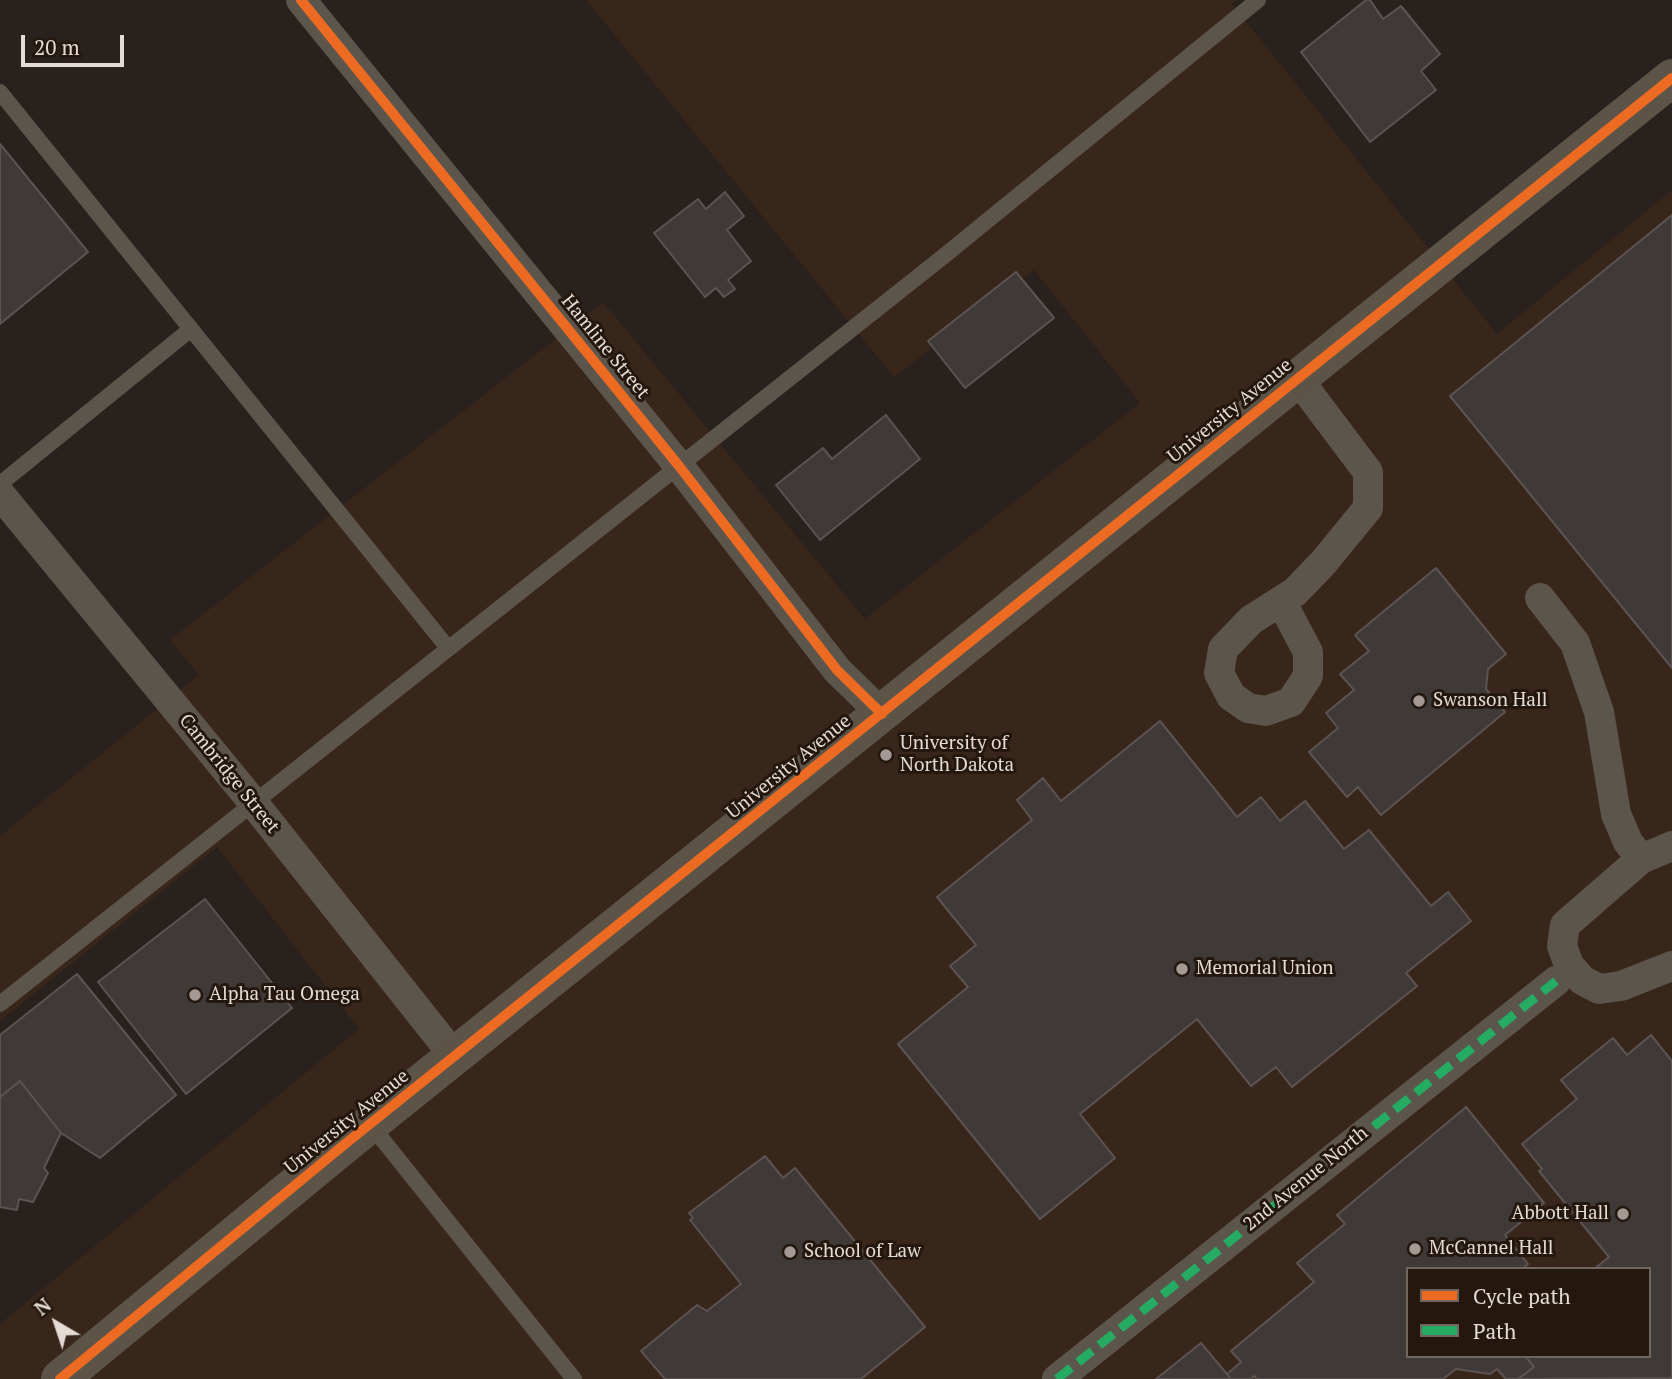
<!DOCTYPE html>
<html>
<head>
<meta charset="utf-8">
<style>
	body { margin:0 }
	#map { position:relative; width:1672px; height:1379px; overflow:hidden; background:#29211d; font-family:"PT Serif",serif }
	canvas { display:block }
	.legend { position:absolute; left:1406px; top:1267px; width:245px; height:91px; box-sizing:border-box; background:#24170e; border:2px solid #71655e; margin:0; padding:9px 12px; list-style:none; font-size:21px; color:#e4dbd5 }
	.legend li { display:flex; align-items:center; gap:14px; height:35px }
	.legend b { width:35px; border:2px solid #71655e }
	.north { position:absolute; left:21px; top:1288px; width:70px; height:70px; -webkit-text-stroke:5px #24170e; paint-order:stroke; rotate:321deg; font-size:19px; font-weight:700; line-height:28px; text-align:center; color:#e4dbd5 }
	.north::after { content:''; display:block; margin:auto; width:24px; height:32px; background:#e4dbd5; clip-path:polygon(50% 0,100% 100%,50% 72%,0 100%) }
	.scale { position:absolute; left:21px; top:35px; width:103px; height:32px; box-sizing:border-box; border:4px solid #e4dbd5; border-top:0; padding-left:9px; font-size:21px; line-height:24px; white-space:nowrap; color:#e4dbd5; -webkit-text-stroke:5px #24170e; paint-order:stroke }
</style>
</head>
<body>
<div id="map">
<canvas width="1672" height="1379"></canvas>
<ul class="legend">
<li><b style="height:9px;background:#ed6a23"></b>Cycle path</li>
<li><b style="height:9px;background:#26ab63"></b>Path</li>
</ul>
<div class="north">N</div>
<div class="scale">20 m</div>
</div>
<script>
const c = document.querySelector('canvas').getContext('2d');
c.lineJoin = 'round';
function fillPath(path, color) {
  c.fillStyle = color;
  c.fill(path, 'evenodd');
}
function poly(rows) {
  const path = new Path2D();
  for (const r of rows) {
    path.moveTo(r[0], r[1]);
    for (let i = 2; i < r.length; i += 2) path.lineTo(r[i], r[i + 1]);
  }
  return path;
}
function strokePath(path, color, width, dash) {
  c.strokeStyle = color;
  c.lineWidth = width;
  c.lineCap = dash ? 'butt' : 'round';
  c.setLineDash(dash || []);
  c.stroke(path);
}
function write(font, color, halo, rows, align = 'center') {
  c.font = font + ' "PT Serif",serif';
  c.lineWidth = 6;
  c.setLineDash([]);
  c.textBaseline = 'middle';
  c.strokeStyle = halo;
  c.fillStyle = color;
  for (const [text, x, y, turn = 0] of rows) {
    c.save();
    c.translate(x, y);
    c.rotate((+turn || 0) * Math.PI / 180);
    c.textAlign = isNaN(turn) ? turn : align;
    if (halo) c.strokeText(text, 0, 0);
    c.fillText(text, 0, 0);
    c.restore();
  }
}
fillPath(poly([
	[586,0,1237,0,1232,4,1497,334,1672,190,1672,1379,0,1379,0,1324,359,1029,217,847,0,1021,0,836,199,675,170,640,603,302,865,619,1140,403,1034,270,894,377],
	[1408,1269,1649,1269,1649,1356,1408,1356]
]), '#39261b');
const building = poly([
	[1366,0,1370,0,1383,19,1401,6,1440,54,1421,71,1436,90,1370,142,1301,52,1366,0],
	[0,144,88,252,0,324,0,144],
	[725,192,744,216,727,230,751,261,728,280,735,289,724,297,716,288,705,297,654,233,698,199,706,209,725,192],
	[1672,215,1672,668,1450,396,1672,215],
	[1016,272,1054,318,965,388,928,341,1016,272],
	[886,415,920,459,820,540,776,485,823,448,832,459,886,415],
	[1436,568,1506,654,1488,669,1486,689,1505,712,1381,815,1358,787,1347,797,1309,752,1338,728,1326,713,1354,690,1340,674,1369,651,1355,635,1436,568],
	[1160,721,1237,817,1261,797,1280,821,1305,801,1344,849,1369,830,1431,906,1448,892,1471,921,1406,973,1417,986,1292,1087,1276,1067,1251,1086,1197,1019,1080,1114,1115,1158,1040,1219,898,1044,968,987,950,966,976,945,937,897,1032,820,1017,800,1043,778,1061,801,1160,721],
	[205,899,292,1008,186,1094,98,982,205,899],
	[77,974,176,1095,100,1158,61,1133,20,1081,0,1097,0,1035,77,974],
	[1651,1035,1672,1061,1672,1378,1518,1379,1534,1367,1525,1356,1649,1356,1649,1269,1594,1269,1609,1257,1539,1171,1542,1169,1522,1144,1577,1099,1561,1080,1613,1038,1627,1055,1651,1035],
	[20,1081,61,1133,44,1168,48,1173,33,1202,19,1199,17,1210,0,1207,0,1097,20,1081],
	[1466,1107,1544,1203,1505,1235,1528,1264,1522,1269,1408,1269,1408,1356,1525,1356,1534,1367,1518,1379,1506,1379,1497,1369,1490,1374,1456,1369,1443,1379,1257,1379,1254,1376,1251,1379,1231,1379,1227,1374,1241,1362,1231,1351,1314,1282,1297,1263,1345,1224,1337,1215,1466,1107],
	[765,1156,783,1178,795,1168,925,1327,861,1379,665,1379,641,1351,697,1305,707,1311,741,1284,690,1220,693,1218,689,1213,765,1156],
	[1201,1343,1231,1379,1156,1379,1201,1343]
]);
fillPath(building, '#3f3937');
strokePath(building, '#5b5453', 2);
strokePath(poly([
	[0,92,448,648],
	[0,484,191,329],
	[0,1004,944,256,1258,0],
	[370,1124,574,1379]
]), '#5c554b', 16);
strokePath(poly([
	[301,0,679,466,837,670,882,714],
	[0,494,252,801,455,1057],
	[1540,598,1575,643,1599,712,1616,814,1628,842,1641,859],
	[1281,601,1308,652,1308,676,1291,702,1266,711,1248,708,1231,696,1219,673,1223,649,1251,620,1295,592,1323,563,1368,508,1368,472,1298,379],
	[1672,846,1641,859,1565,925,1562,946,1569,965,1582,980,1599,989,1621,986,1672,966],
	[1057,1379,1556,981]
]), '#5c554b', 30);
strokePath(poly([
	[60,1379,345,1144,1672,78]
]), '#5c5547', 38);
strokePath(poly([
	[1057,1379,1556,981]
]), '#26ab63', 9, [18, 9]);
strokePath(poly([
	[301,0,679,466,837,670,882,714],
	[60,1379,345,1144,1672,78]
]), '#ed6a23', 10);
for (const [x, y, r, color] of [
	[1419,701,7,"#a39a95"],
	[886,755,7,"#a39a95"],
	[1182,969,7,"#a39a95"],
	[195,995,7,"#a39a95"],
	[1623,1214,7,"#a39a95"],
	[1415,1249,7,"#a39a95"],
	[790,1252,7,"#a39a95"]
]) {
  const dot = new Path2D();
  dot.arc(x, y, r, 0, 2 * Math.PI);
  c.fillStyle = color;
  c.fill(dot);
  strokePath(dot, '#24170e', 2.5);
}
write('19px', '#e4dbd5', '#24170e', [
	["Hamline Street",605,347,51],
	["University Avenue",1230,411,-39],
	["University Avenue",789,767,-39],
	["Cambridge Street",229,774,51],
	["University Avenue",347,1122,-39],
	["2nd Avenue North",1306,1179,-39]
]);
write('19px', '#e4dbd5', '#24170e', [
	["Swanson Hall",1433,701],
	["University of",900,744],
	["North Dakota",900,766],
	["Memorial Union",1196,969],
	["Alpha Tau Omega",209,995],
	["Abbott Hall",1609,1214,"right"],
	["McCannel Hall",1429,1249],
	["School of Law",804,1252]
], 'left');
</script>
</body>
</html>
